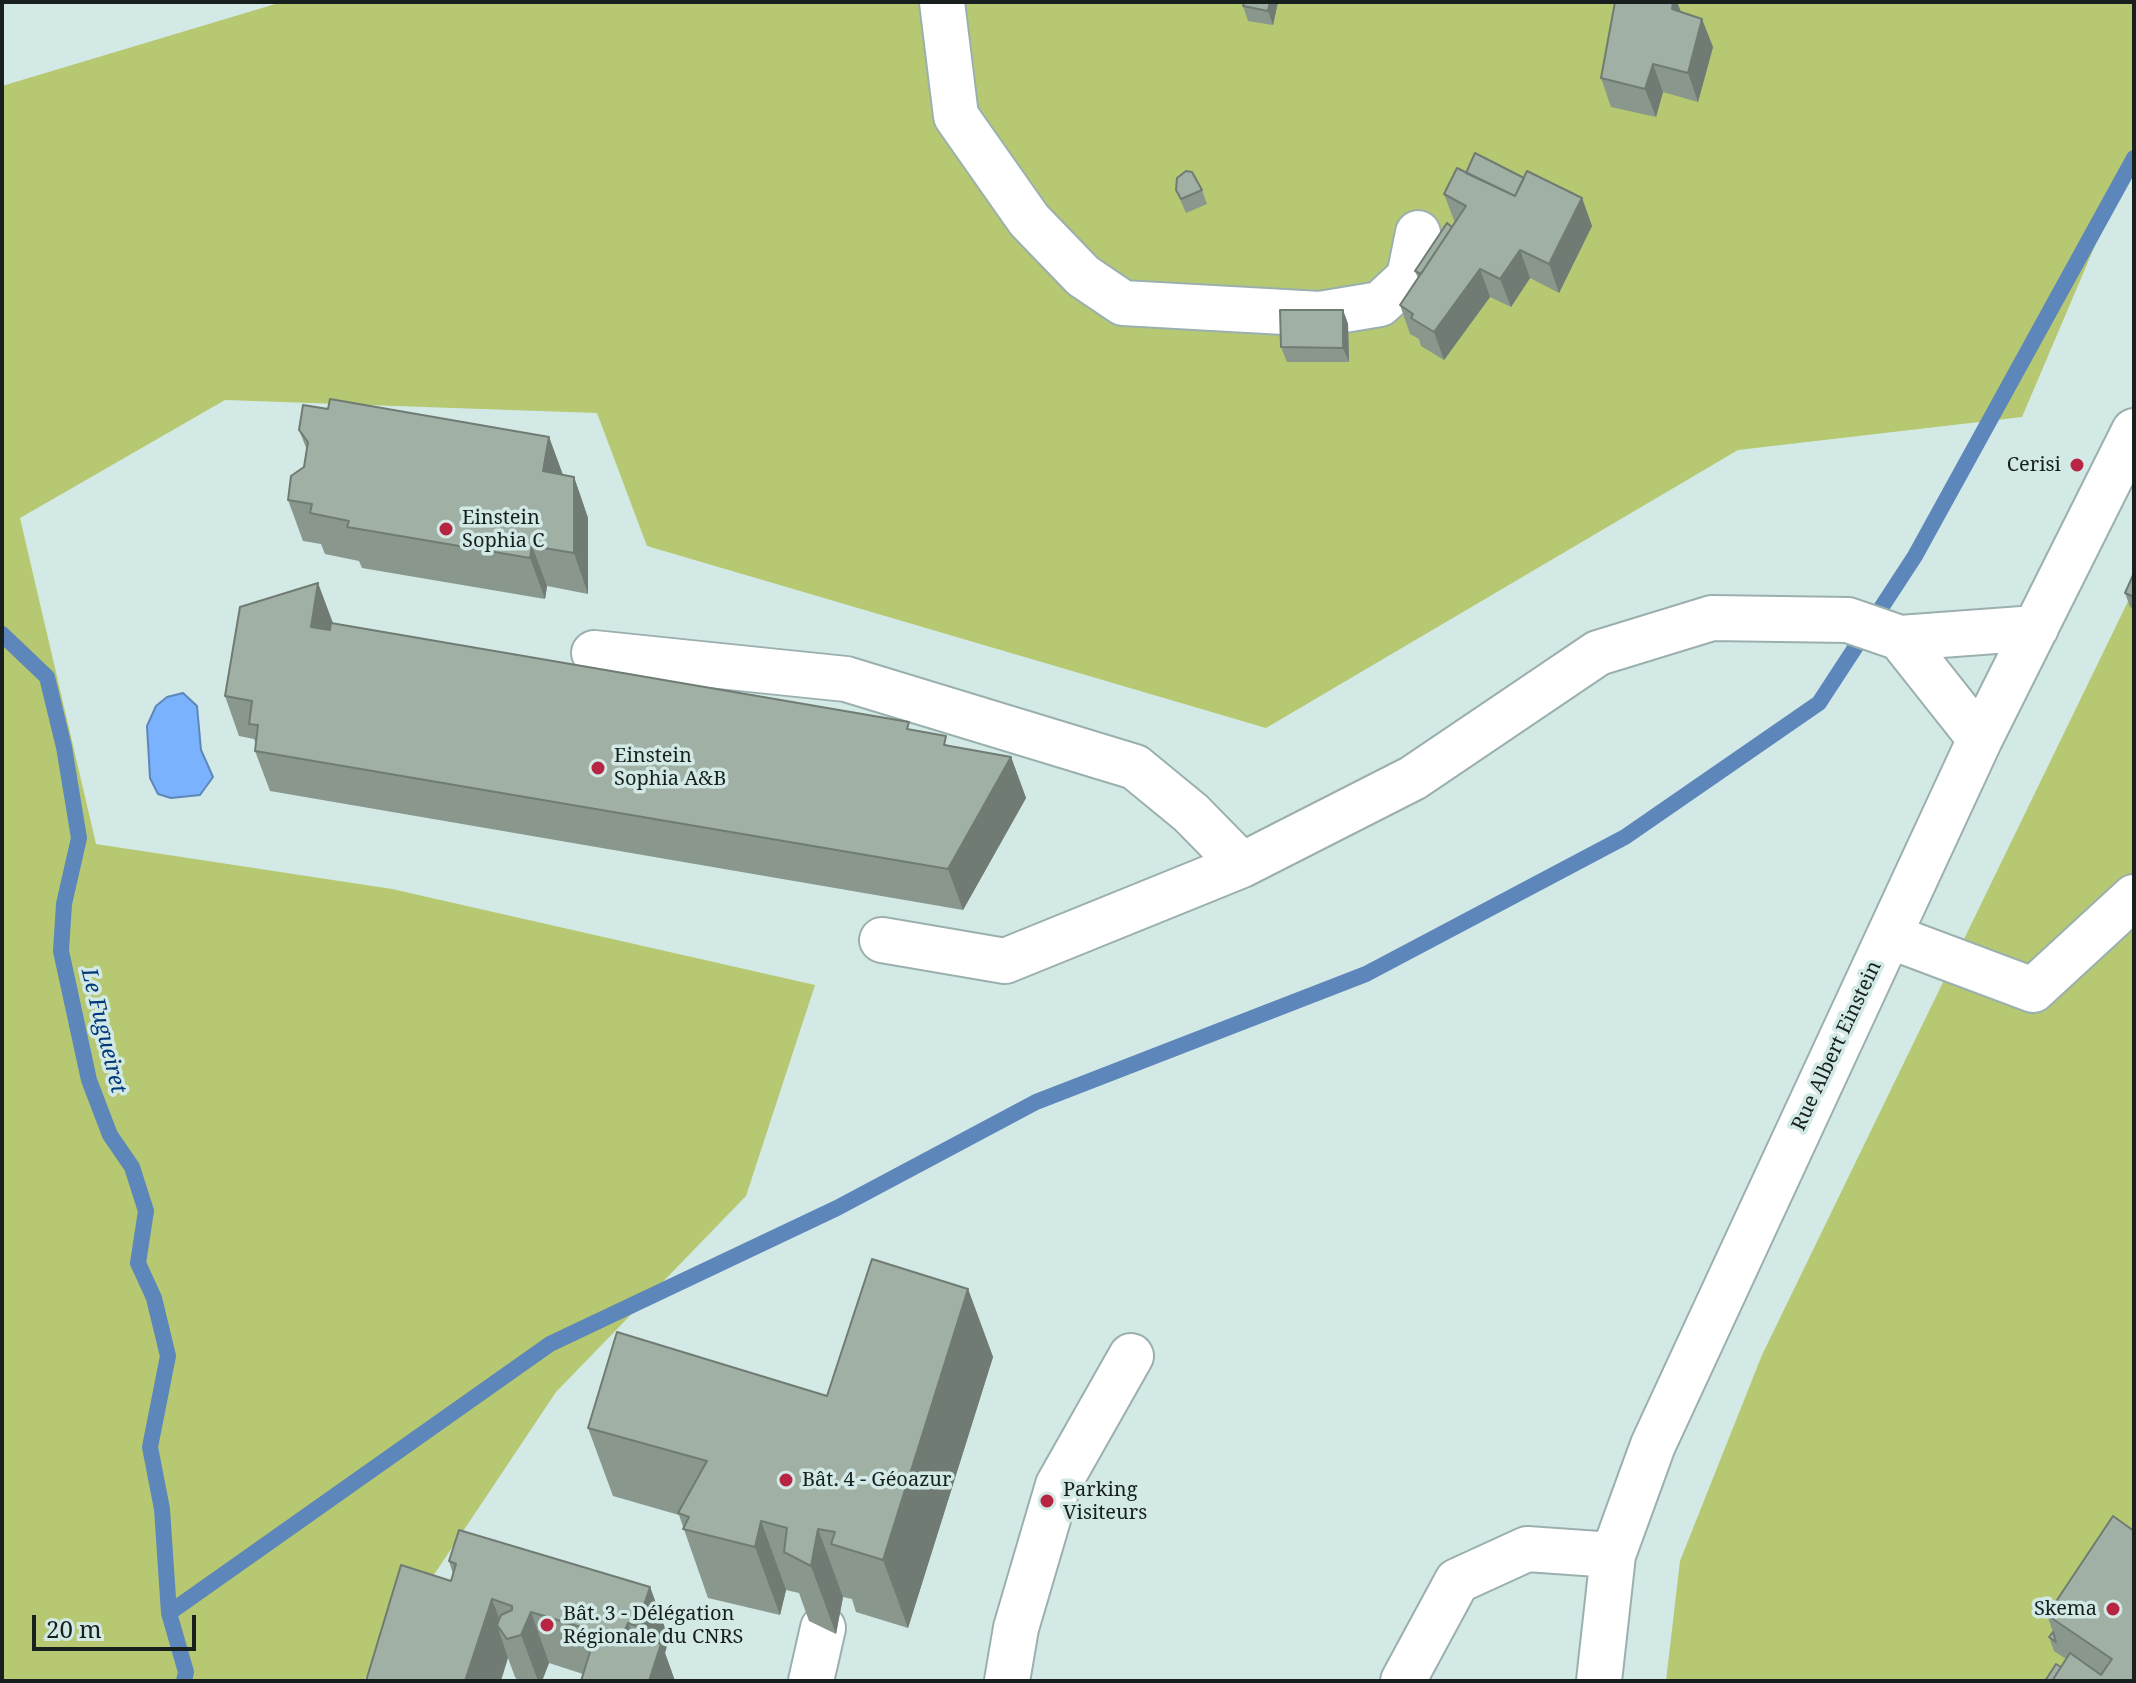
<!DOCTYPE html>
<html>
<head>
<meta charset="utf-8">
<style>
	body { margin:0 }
	#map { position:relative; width:2136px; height:1683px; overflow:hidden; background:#d2e9e6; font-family:"Noto Serif",serif }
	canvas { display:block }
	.frame { position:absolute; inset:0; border:4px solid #17201f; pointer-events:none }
	.scale { position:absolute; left:32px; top:1615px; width:164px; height:36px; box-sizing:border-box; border:4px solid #17201f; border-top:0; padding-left:10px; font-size:24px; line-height:28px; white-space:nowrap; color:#17201f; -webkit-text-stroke:6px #d2e9e6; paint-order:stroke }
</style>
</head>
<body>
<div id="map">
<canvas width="2136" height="1683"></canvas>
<div class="frame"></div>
<div class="scale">20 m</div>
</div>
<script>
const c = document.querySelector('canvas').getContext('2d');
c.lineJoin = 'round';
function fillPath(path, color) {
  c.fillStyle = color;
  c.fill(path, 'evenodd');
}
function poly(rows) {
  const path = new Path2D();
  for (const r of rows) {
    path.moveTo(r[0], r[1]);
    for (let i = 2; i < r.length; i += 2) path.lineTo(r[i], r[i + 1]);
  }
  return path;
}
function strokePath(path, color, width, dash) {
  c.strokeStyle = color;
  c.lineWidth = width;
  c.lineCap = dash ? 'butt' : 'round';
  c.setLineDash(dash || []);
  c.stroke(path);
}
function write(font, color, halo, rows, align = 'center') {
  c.font = font + ' "Noto Serif",serif';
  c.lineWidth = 7;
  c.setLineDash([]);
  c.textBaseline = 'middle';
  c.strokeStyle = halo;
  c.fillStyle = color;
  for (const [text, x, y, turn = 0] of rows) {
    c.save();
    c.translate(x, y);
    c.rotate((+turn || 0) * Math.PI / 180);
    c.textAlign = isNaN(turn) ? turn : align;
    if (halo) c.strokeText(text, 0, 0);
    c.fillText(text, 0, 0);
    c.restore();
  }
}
fillPath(poly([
	[282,2,2134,2,2134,154,2022,417,1738,450,1266,728,647,546,597,413,225,400,20,518,96,844,392,889,815,985,746,1196,556,1392,363,1681,2,1681,2,86],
	[2134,589,2134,1681,1666,1681,1680,1561,1762,1355]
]), '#b6c871');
const water = poly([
	[183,693,197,706,201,750,213,777,200,795,171,798,158,794,150,778,147,726,156,706,167,697,183,693]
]);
fillPath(water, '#7bb2fe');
strokePath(water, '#5d86bb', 2);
strokePath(poly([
	[2,634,47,677,64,747,79,838,64,904,61,951,89,1080,110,1135,132,1167,146,1211,138,1263,154,1298,168,1356,150,1447,162,1509,169,1613,186,1672,184,1681],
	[169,1613,550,1344,837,1208,1036,1102,1366,974,1625,837,1819,703,1915,556,2134,158]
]), '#5d86bb', 16);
const minor = poly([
	[942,2,956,116,1029,220,1083,276,1123,303,1320,314,1380,304,1409,277,1418,233],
	[1900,638,1980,739],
	[594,653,846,679,1135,767,1191,813,1242,865],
	[1889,936,2033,990,2134,897],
	[882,940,1005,961,1242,865,1413,778,1598,653,1712,618,1848,620,1900,638,2036,628],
	[811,1681,823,1628],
	[1007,1681,1016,1628,1058,1485,1131,1356],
	[1403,1681,1457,1581,1527,1549,1613,1555],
	[1599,1681,1613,1555,1653,1445,1980,739,2134,431]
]);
strokePath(minor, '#9bb0ae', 48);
strokePath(minor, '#fff', 44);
fillPath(poly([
	[1278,2,1273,25,1248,21,1243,6],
	[1615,2,1677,2,1681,12,1713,47,1698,102,1663,92,1656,117,1611,107,1601,78],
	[1466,173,1524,178,1582,198,1592,226,1559,293,1530,278,1511,307,1490,297,1444,360,1421,346,1419,339,1410,334,1400,305,1418,278,1415,271,1455,223,1444,194],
	[1176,190,1202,190,1207,204,1186,213],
	[1343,310,1348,324,1349,362,1287,362,1281,347],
	[328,409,549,437,563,475,574,477,588,518,588,594,547,586,545,599,362,568,359,561,325,554,321,544,303,541,288,500,304,467,307,450,299,430],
	[2134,573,2134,609,2130,607,2125,593],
	[333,624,912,730,950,746,1011,757,1026,798,963,910,270,791,255,751,256,744,254,739,239,736,225,696],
	[968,1289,993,1357,908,1628,856,1612,852,1599,843,1597,836,1634,809,1621,799,1593,786,1590,780,1615,708,1598,679,1515,613,1496,588,1428,827,1396],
	[2134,1531,2134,1681,2061,1667,2066,1659,2054,1651,2049,1637,2053,1632,2047,1615],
	[449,1561,650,1587,669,1639,665,1653,675,1681,581,1681,583,1674,549,1663,542,1681,518,1681,515,1677,508,1658,451,1581,453,1574]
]), '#8a978d');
fillPath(poly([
	[1270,2,1278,2,1273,25,1268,11],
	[1673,2,1677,2,1685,23,1672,9],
	[1702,19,1713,47,1698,102,1688,73],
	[1653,64,1663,92,1656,117,1645,89],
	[1582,198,1592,226,1559,293,1549,264],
	[1520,250,1530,278,1511,307,1500,279],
	[1480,269,1490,297,1444,360,1434,332],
	[1343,310,1348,324,1349,362,1343,348],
	[549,437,564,478,543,471],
	[574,477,588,518,588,594,574,553],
	[532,546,547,586,545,599,530,558],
	[318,583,333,623,326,667,311,627],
	[1011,757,1026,798,963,910,948,869],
	[968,1289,993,1357,908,1628,883,1560],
	[761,1521,786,1590,780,1615,755,1547],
	[818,1529,843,1597,836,1634,811,1566],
	[650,1587,669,1639,665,1653,675,1681,649,1681,653,1670,637,1626],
	[492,1599,506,1637,497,1625,508,1658,501,1681,465,1681],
	[531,1612,549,1663,542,1681,538,1681,521,1635],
	[628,1623,647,1675,624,1632]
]), '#707b73');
const building = poly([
	[1244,2,1270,2,1268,11,1243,6,1244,2],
	[1615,2,1673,2,1672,9,1702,19,1688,73,1653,64,1645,89,1601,78,1615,2],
	[1475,153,1524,178,1515,196,1466,173,1475,153],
	[1457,168,1515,196,1527,171,1582,198,1549,264,1520,250,1500,279,1480,269,1434,332,1411,318,1413,314,1400,305,1466,206,1444,194,1457,168],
	[1186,171,1192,172,1202,190,1181,199,1176,190,1177,178,1186,171],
	[1447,223,1452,227,1421,274,1415,271,1447,223],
	[1280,310,1343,310,1343,348,1281,347,1280,310],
	[330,399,549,437,543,471,574,477,574,553,532,546,530,558,347,527,349,521,310,513,312,504,288,500,291,476,304,467,308,442,299,430,303,405,328,409,330,399],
	[2134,573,2134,597,2125,593,2134,573],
	[318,583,311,627,330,630,331,623,909,722,907,729,946,736,944,745,1011,757,948,869,255,751,258,725,249,724,252,701,225,696,240,607,318,583],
	[872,1259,968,1289,883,1560,831,1544,835,1532,818,1529,811,1566,784,1552,787,1528,761,1521,755,1547,683,1529,689,1517,678,1513,707,1461,588,1428,617,1332,827,1396,872,1259],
	[2113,1516,2134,1531,2134,1681,2052,1681,2070,1653,2101,1675,2112,1659,2047,1615,2113,1516],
	[459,1530,650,1587,637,1626,628,1623,624,1632,661,1644,649,1681,581,1681,594,1639,584,1628,531,1612,521,1635,507,1639,497,1625,501,1615,512,1610,512,1606,492,1599,465,1681,366,1681,401,1565,451,1581,456,1564,449,1561,459,1530],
	[2053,1632,2056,1642,2049,1637,2053,1632],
	[2056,1664,2061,1667,2052,1681,2045,1681,2056,1664]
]);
fillPath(building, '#a0b0a4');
strokePath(building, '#707b73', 2);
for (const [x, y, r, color] of [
	[2077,465,8,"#b72543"],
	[446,529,8,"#b72543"],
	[598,768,8,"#b72543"],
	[786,1480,8,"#b72543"],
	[1047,1501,8,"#b72543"],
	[2113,1609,8,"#b72543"],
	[547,1625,8,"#b72543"]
]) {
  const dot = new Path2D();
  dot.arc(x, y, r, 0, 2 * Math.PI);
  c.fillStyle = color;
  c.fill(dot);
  strokePath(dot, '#d2e9e6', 3);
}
write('20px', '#17201f', '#d2e9e6', [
	["Cerisi",2061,465,"right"],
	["Einstein",462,518],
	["Sophia C",462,541],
	["Einstein",614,756],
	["Sophia A&B",614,779],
	["Bât. 4 - Géoazur",802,1480],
	["Parking",1063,1490],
	["Visiteurs",1063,1513],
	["Skema",2097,1609,"right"],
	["Bât. 3 - Délégation",563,1614],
	["Régionale du CNRS",563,1637]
], 'left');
write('20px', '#17201f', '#d2e9e6', [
	["Rue Albert Einstein",1837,1046,-65]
]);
write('italic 22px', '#00397a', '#d2e9e6', [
	["Le Fugueiret",103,1031,76]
]);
</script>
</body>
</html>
